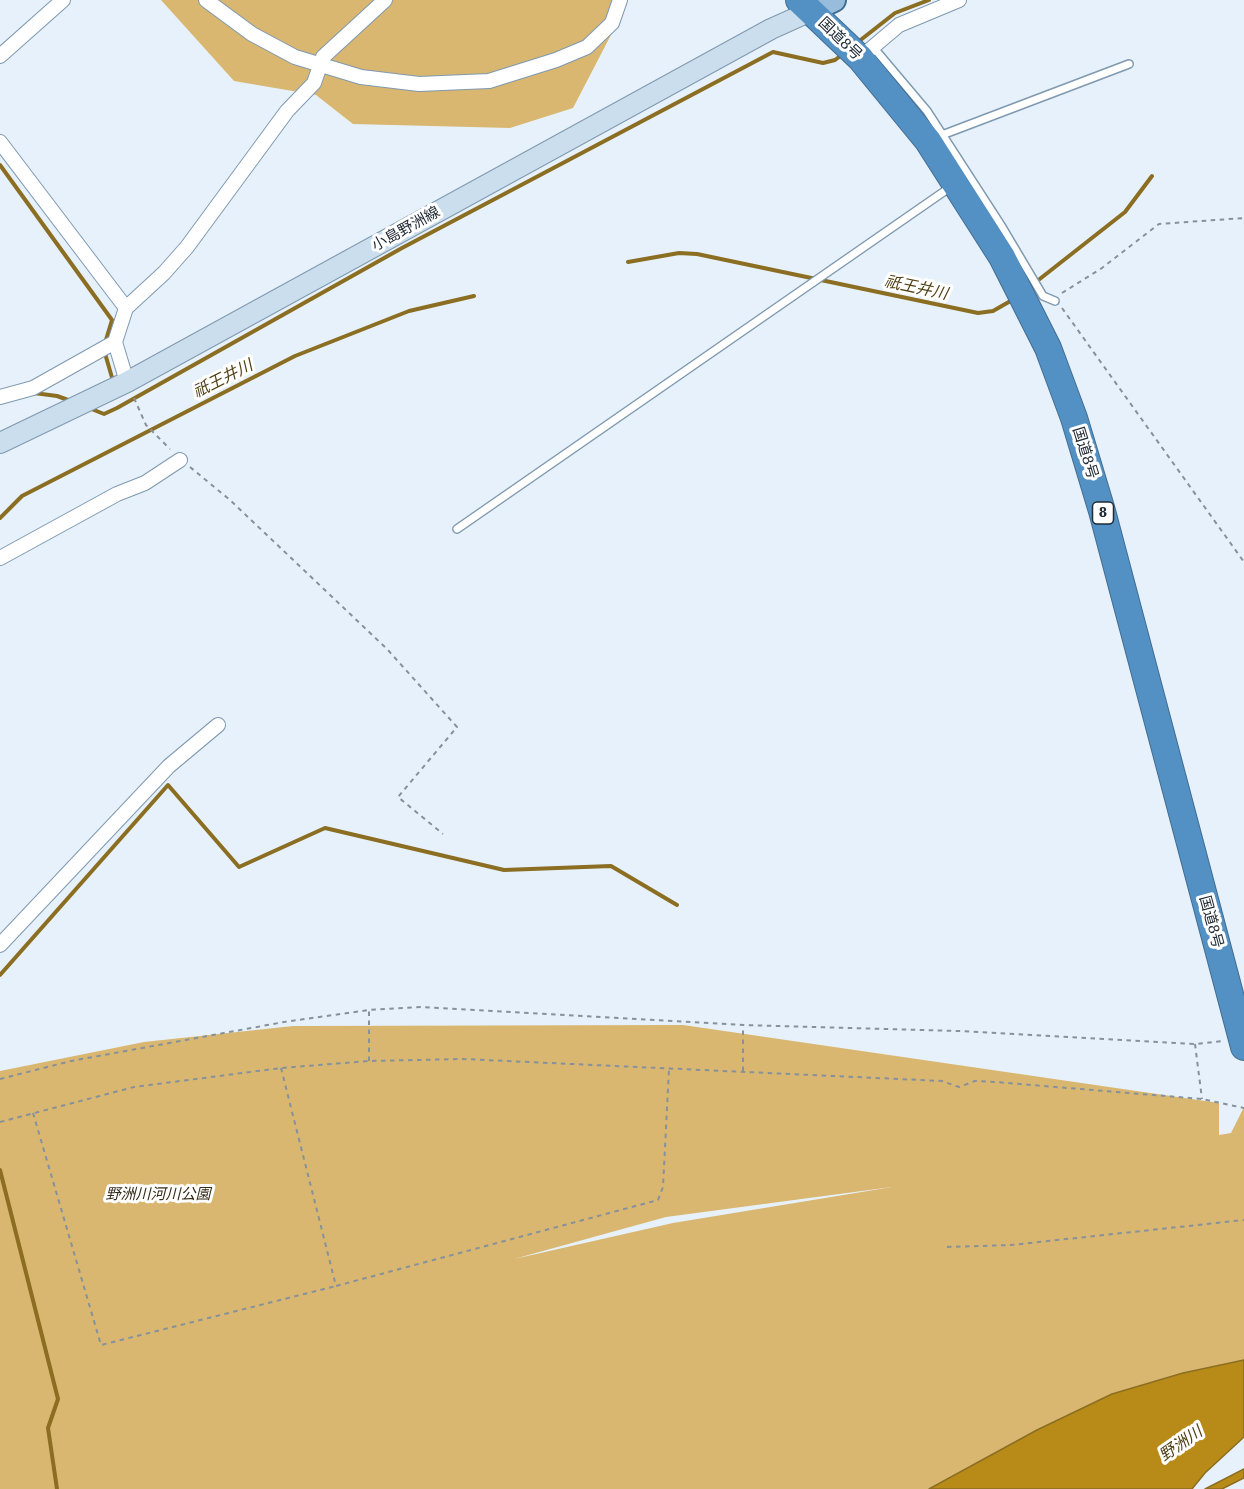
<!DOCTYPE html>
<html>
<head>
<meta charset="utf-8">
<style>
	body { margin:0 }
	canvas { display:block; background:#e6f1fb }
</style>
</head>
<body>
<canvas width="1244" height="1489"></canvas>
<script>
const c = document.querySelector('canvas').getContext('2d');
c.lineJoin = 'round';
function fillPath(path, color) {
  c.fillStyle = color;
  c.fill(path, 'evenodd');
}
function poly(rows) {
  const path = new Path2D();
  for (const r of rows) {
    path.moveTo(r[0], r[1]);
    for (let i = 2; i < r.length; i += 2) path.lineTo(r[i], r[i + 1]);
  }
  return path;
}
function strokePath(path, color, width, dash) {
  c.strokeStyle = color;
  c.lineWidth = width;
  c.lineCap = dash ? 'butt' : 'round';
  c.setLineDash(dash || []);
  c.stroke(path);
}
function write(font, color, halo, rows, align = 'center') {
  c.font = font + ' "Roboto Serif","Noto Sans JP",serif';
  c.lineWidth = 6;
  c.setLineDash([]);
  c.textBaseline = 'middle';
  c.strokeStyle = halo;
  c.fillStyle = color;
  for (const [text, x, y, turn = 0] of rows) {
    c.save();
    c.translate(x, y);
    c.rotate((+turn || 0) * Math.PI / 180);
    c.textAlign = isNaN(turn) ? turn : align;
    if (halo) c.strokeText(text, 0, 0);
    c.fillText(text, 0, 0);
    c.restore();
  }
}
fillPath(poly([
	[161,0,620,0,613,31,573,108,510,128,353,124,316,95,234,81],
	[683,1025,1219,1103,1219,1135,1231,1133,1244,1107,1244,1360,1183,1373,1112,1394,1037,1430,929,1489,0,1489,0,1071,144,1042,293,1026],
	[892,1187,673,1223,514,1259,666,1217]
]), '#d9b770');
const water = poly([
	[1244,1360,1244,1437,1205,1473,1192,1489,929,1489,1037,1430,1112,1394,1183,1373,1244,1360],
	[1244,1469,1244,1478,1222,1489,1205,1489,1244,1469]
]);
fillPath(water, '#b88b19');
strokePath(water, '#8b6e21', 1.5);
strokePath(poly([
	[858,42,895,13,929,0],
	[0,165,112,320,105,343],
	[628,262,679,253,697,254,978,313,993,311,1014,299],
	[1027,289,1125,212,1152,176],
	[104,350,113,381],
	[34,393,57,396,71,401],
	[89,408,104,414,117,408,402,248,773,52,823,63,835,60,843,54],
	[0,518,22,496,295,356,409,311,474,296],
	[0,975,168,785,239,867,325,828,504,870,611,866,677,905],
	[0,1170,58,1399,48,1428,57,1489]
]), '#8b6e21', 4);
const lane = poly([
	[873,47,927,111,1002,227,1043,296,1055,301],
	[942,135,1129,64],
	[457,529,952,186]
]);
const street = poly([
	[206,0,252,34,295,57,361,77,419,84,489,81,556,60,587,47,612,23,620,0],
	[0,56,63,0],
	[860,58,899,25,959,0],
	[0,142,126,308],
	[127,382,115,342,126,308,164,273,187,247,287,111,314,83,323,57,385,0],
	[0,397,33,388,115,342],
	[0,558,117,494,145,483,180,460],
	[0,945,169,766,218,725]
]);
const secondary = poly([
	[0,443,127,382,771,29,811,11]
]);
const primary = poly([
	[811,11,834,0]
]);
const highway = poly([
	[799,0,860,58,928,141,1002,257,1048,348,1074,418,1102,511,1244,1047]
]);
strokePath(lane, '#7f99b0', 10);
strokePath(street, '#7f99b0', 16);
strokePath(secondary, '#7f99b0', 22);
strokePath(primary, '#426d92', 26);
strokePath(highway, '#426d92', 28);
strokePath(poly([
	[1062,293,1102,268,1159,224,1244,218],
	[1062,308,1244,562],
	[134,398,146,425,170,449],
	[190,467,230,500,387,649,457,727,398,797,443,834],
	[1195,1044,1202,1099],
	[369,1061,369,1010],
	[281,1068,336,1286,658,1200,663,1187,669,1069],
	[743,1071,743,1025],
	[0,1079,71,1061,284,1022,369,1010,421,1007,743,1025,959,1031,1195,1044,1222,1041],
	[33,1113,101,1345,336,1286],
	[0,1122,134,1087,281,1068,369,1061,463,1059,942,1081,959,1087,975,1081,995,1082,1202,1099,1244,1108],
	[947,1247,1011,1245,1244,1220]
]), '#86919b', 2, [4.5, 4.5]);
strokePath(lane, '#fff', 7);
strokePath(street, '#fff', 14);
strokePath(secondary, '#cbdeed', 20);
strokePath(primary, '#98bddc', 22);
strokePath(highway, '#5391c4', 26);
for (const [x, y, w] of [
	[1103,513,21]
]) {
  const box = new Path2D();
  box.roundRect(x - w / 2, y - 11, w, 22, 4.5);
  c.fillStyle = '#fff';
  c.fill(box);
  strokePath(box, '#212b35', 1.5);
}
write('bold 14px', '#212b35', null, [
	["8",1103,513]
]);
write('15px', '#212b35', '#fff', [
	["国道8号",840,39,44],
	["小島野洲線",406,229,-29],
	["国道8号",1085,453,73],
	["国道8号",1211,922,75]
]);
write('italic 15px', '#342b19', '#fff', [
	["野洲川河川公園",158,1195]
]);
write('italic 16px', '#524015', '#fff', [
	["祇王井川",916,288,12],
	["祇王井川",223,379,-27],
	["野洲川",1181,1444,-35]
]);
</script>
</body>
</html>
